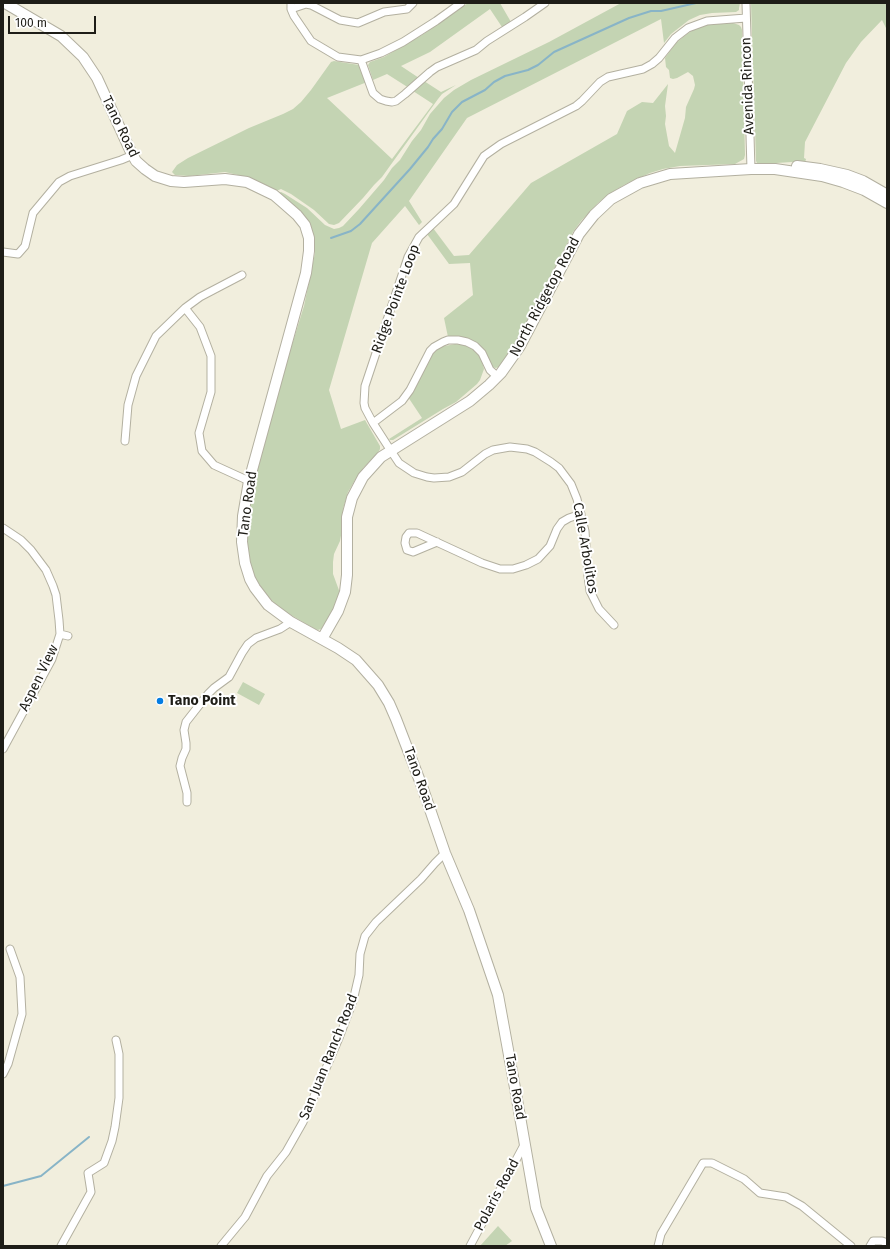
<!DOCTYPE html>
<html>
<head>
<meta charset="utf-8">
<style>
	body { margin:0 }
	#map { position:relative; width:890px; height:1249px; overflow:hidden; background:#f1eedd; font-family:"Fira Sans",sans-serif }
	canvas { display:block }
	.frame { position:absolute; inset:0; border:4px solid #1e1d17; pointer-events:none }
	.scale { position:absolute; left:8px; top:16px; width:88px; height:18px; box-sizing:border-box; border:2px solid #1e1d17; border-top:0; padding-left:5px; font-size:12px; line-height:14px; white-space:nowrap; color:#1e1d17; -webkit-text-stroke:3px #fff; paint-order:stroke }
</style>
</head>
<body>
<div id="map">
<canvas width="890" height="1249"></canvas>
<div class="frame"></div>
<div class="scale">100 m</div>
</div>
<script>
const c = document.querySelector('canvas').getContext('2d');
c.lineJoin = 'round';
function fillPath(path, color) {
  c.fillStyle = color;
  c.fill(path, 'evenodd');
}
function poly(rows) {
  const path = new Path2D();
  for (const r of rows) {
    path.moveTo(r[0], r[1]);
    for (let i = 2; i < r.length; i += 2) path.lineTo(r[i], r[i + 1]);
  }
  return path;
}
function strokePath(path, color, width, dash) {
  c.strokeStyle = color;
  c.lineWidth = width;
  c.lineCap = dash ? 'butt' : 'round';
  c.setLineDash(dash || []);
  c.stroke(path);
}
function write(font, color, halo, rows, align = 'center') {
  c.font = font + ' "Fira Sans",sans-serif';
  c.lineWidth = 4;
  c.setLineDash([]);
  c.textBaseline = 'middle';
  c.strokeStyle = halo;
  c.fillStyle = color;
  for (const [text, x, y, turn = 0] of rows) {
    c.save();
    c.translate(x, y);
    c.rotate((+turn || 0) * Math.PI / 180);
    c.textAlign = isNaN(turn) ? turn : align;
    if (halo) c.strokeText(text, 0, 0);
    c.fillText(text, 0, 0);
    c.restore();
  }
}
fillPath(poly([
	[468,3,500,3,511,22,502,27,490,9,430,52,401,66,419,78,409,88,387,74,373,80,368,65,370,62,384,57,422,35],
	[621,3,740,3,739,8,739,10,736,12,712,13,700,15,689,20,671,34,664,43,661,19,467,118,409,201,422,222,419,225,405,206,372,243,329,390,341,429,365,420,380,446,380,449,378,453,364,467,355,480,348,492,343,509,342,530,340,541,334,554,333,562,333,574,340,593,336,605,324,625,321,629,318,630,315,629,279,608,265,593,254,576,251,566,248,555,246,535,247,523,253,481,278,390,304,306,315,253,313,236,279,193,281,192,285,194,307,208,325,225,334,229,339,228,343,226,359,209,384,180,392,168,400,160,412,141,421,130,430,114,444,98,454,90,471,80,549,42],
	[751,3,887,3,887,30,882,20,861,42,846,63,805,142,804,158,806,159,805,163,792,162,761,164,757,163,756,161],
	[733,23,739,25,741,27,742,30,745,155,744,159,735,164,680,166,663,169,650,173,624,185,609,194,598,203,581,221,573,232,519,338,500,367,495,368,492,366,484,351,475,342,460,336,448,337,444,318,473,295,470,263,449,264,427,234,433,228,454,256,469,255,531,183,617,134,627,111,642,102,653,103,668,84,665,106,666,116,665,124,669,146,675,153,685,118,686,107,694,89,695,85,693,76,688,72,677,78,673,79,670,78,669,70,666,67,665,58,676,43,687,34,693,30,710,24],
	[334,61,359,65,367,82,327,98,392,159,433,104,413,91,424,81,441,92,456,85,442,94,438,99,382,177,374,185,363,198,339,223,334,225,329,224,314,210,291,194,281,189,276,191,255,180,238,175,225,172,189,176,175,175,172,172,177,165,188,158,249,128,283,114,293,109,301,102,311,90,331,62],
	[455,344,466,345,477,352,481,357,484,369,480,380,477,384,456,402,443,409,393,440,390,440,389,439,422,418,408,397,433,353,440,347],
	[243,682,265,694,259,705,237,693],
	[498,1226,512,1241,505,1246,480,1246]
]), '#c4d4b3');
strokePath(poly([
	[331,238,351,231,360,224,410,169,428,147,433,139,442,129,452,112,462,102,485,90,494,82,505,76,528,70,538,65,554,52,629,18,651,11,661,11,696,3],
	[3,1186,41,1176,89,1137]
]), '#88b4c7', 2);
const street = poly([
	[291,3,291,9,294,16,311,41,338,57,361,60,381,53,403,42,436,21,461,3],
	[746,3,751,169],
	[291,9,306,4,311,5,340,20,358,23,384,12,407,9,413,3],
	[361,60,373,93,380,99,386,101,392,102,396,101,405,94,430,72,437,67,476,50,487,41,525,17,545,3],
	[3,252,18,254,25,246,33,213,59,182,70,176,121,160,133,155],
	[185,308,200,327,211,356,211,392,199,433,202,451,214,465,249,481],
	[373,423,402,401,410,390,430,351,434,347,443,342,448,340,458,340,467,342,475,346,482,353,490,370,498,377],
	[125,441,128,405,136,376,156,336,185,308,200,297,242,275],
	[3,528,21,540,31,550,46,570,53,586,56,595,59,620,60,634,52,659,3,749],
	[437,542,413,552,407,550,405,543,406,537,409,533,417,533,482,563,500,569,513,569,526,565,538,559,550,546,557,529,562,522,569,518,581,514],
	[614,625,599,609,590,591,588,576,585,531,577,499,571,484,559,468,551,462,535,452,527,449,510,447,493,450,485,454,462,472,449,477,434,478,427,477,414,473,399,463,391,451,373,423,365,408,364,403,365,386,408,257,419,237,454,204,484,156,501,144,576,106,582,101,600,82,608,77,643,69,652,64,659,58,675,38,688,28,707,21,746,18],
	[60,634,68,636],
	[187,802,187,793,180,766,182,758,186,749,186,743,184,730,186,722,208,694,214,688,229,677,242,653,248,644,256,638,280,629,291,622],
	[3,1074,8,1064,22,1014,20,977,10,949],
	[61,1246,91,1192,88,1173,104,1163,112,1141,115,1127,119,1098,119,1054,116,1040],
	[221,1246,245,1217,267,1176,286,1152,303,1122,339,1038,353,1001,359,975,360,954,365,936,376,922,421,879,435,863,445,853],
	[470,1246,524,1145],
	[658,1246,661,1234,703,1163,712,1163,744,1179,760,1193,786,1197,802,1206,851,1246],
	[870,1246,873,1241,882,1241,887,1243]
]);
const secondary = poly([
	[5,3,61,36,83,57,97,78,130,150,136,161,145,169,155,176,171,181,184,182,225,179,247,182,274,195,281,201,297,215,305,225,309,238,309,251,306,273,249,481,243,516,242,542,245,563,250,579,255,588,268,605,291,622,338,648,356,660,378,685,389,703,396,719,423,789,445,853,469,910,498,995,515,1088,536,1208,551,1246],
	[797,166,820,169,847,175,863,181,884,193],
	[322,639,338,611,345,592,347,575,347,517,352,498,363,477,381,457,470,401,489,385,501,373,520,346,579,234,594,215,611,199,640,183,670,174,751,169,775,169,822,176,843,182,864,190,887,203]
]);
strokePath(street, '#b3b0a0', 9);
strokePath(secondary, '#b3b0a0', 12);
strokePath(street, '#fff', 7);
strokePath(secondary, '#fff', 10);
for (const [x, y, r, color] of [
	[160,701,4,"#047de3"]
]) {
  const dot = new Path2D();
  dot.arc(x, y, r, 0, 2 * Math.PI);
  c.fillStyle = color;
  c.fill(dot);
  strokePath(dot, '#fff', 1.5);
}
write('14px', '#1e1d17', '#fff', [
	["Avenida Rincon",748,86,-92],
	["Tano Road",120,127,64],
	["North Ridgetop Road",545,297,-62],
	["Ridge Pointe Loop",396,299,-70],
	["Tano Road",248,504,-82],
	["Calle Arbolitos",585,548,80],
	["Aspen View",39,678,-64],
	["Tano Road",419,779,70],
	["San Juan Ranch Road",329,1057,-68],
	["Tano Road",515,1087,80],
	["Polaris Road",497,1195,-62]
]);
write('bold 14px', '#1e1d17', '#fff', [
	["Tano Point",168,701]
], 'left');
</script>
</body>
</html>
